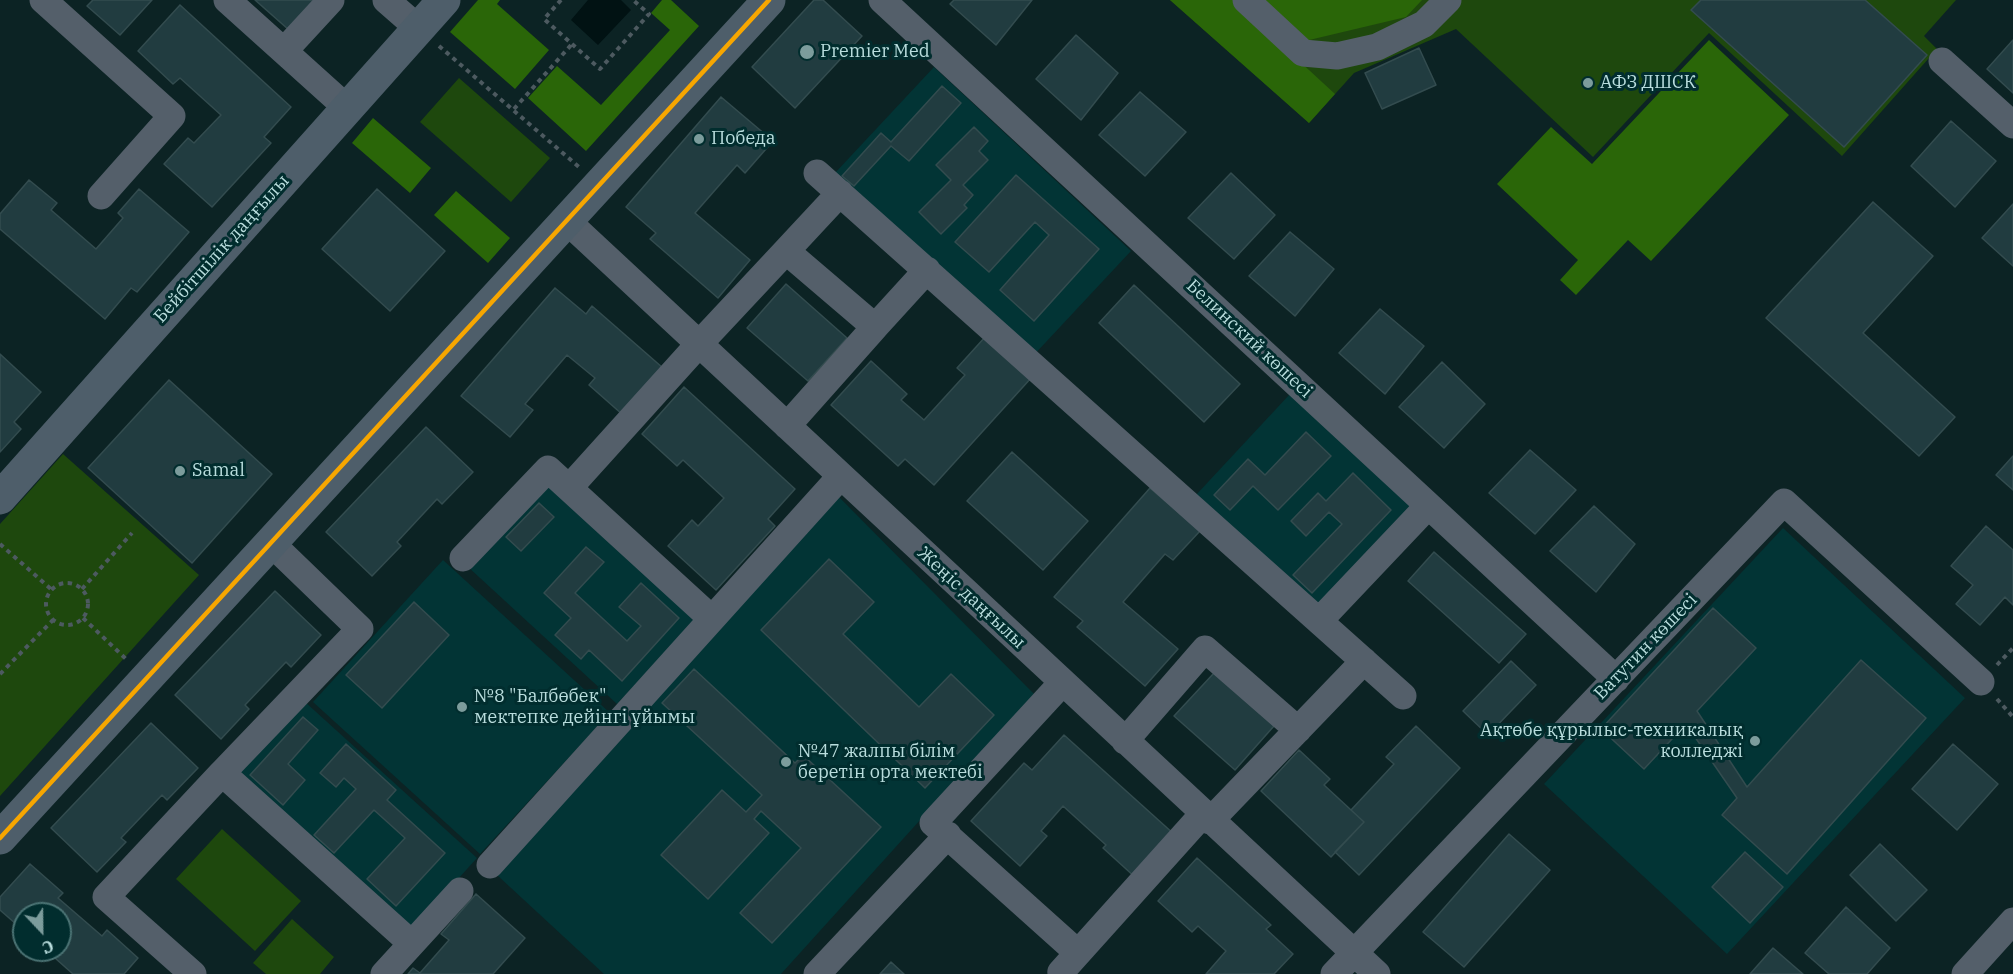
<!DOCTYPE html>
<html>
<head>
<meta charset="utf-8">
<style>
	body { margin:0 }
	#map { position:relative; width:2013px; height:974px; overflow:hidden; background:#0c2324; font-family:"IBM Plex Serif",serif }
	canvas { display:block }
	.north { position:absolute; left:12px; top:902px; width:60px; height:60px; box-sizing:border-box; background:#012d2e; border:2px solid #4b7374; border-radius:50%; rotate:158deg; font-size:16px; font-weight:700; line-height:24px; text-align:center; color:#b9dddd }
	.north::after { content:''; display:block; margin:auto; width:21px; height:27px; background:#7c9c9c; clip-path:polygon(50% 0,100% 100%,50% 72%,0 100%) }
</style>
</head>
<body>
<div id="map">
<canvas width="2013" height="974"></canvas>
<div class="north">С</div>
</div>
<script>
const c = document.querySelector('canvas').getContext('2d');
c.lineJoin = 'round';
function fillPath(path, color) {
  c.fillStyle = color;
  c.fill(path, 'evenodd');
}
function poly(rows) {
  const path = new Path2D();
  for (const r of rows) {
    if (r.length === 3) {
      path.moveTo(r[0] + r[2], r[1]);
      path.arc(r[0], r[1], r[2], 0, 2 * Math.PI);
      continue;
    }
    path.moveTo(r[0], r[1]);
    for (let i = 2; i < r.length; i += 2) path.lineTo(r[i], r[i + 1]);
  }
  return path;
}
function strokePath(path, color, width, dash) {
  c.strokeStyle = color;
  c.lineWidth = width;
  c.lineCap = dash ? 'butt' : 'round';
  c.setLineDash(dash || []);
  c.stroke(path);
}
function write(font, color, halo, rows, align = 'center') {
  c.font = font + ' "IBM Plex Serif",serif';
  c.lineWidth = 6;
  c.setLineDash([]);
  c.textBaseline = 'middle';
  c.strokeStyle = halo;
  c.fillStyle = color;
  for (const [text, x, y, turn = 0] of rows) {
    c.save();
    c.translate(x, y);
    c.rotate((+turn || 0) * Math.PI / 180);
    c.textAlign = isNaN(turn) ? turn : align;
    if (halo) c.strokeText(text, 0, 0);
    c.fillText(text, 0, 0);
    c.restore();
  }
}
fillPath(poly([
	[934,67,1131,251,1032,357,835,173],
	[1290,394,1412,507,1317,609,1195,496],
	[546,481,696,619,617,704,467,566],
	[839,497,1034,694,781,974,604,974,497,875],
	[1783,528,1965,698,1727,954,1544,784],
	[443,560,610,713,480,854,313,702],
	[304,701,477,858,411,931,237,775]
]), '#023435');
fillPath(poly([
	[1170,0,1956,0,1924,36,1937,49,1842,156,1709,33,1593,157,1456,29,1354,73,1309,123],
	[459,78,550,158,511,202,420,122],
	[63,454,199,575,0,796,0,524],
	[222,829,301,901,255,951,176,879],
	[292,919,334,957,320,974,266,974,253,963]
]), '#1e480d');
fillPath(poly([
	[478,0,500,0,497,4,549,50,515,89,450,32],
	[662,0,671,0,699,26,586,151,528,98,557,66,601,105,670,30,651,13],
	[1170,0,1233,0,1335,94,1309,123],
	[1260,0,1422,0,1406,17,1305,41],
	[1709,40,1789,115,1651,261,1628,240,1576,295,1560,280,1578,260,1497,184,1551,127,1592,164],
	[373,118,431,168,410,193,352,143],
	[456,191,510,238,488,263,434,215]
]), '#2a6608');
fillPath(poly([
	[588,0,621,0,631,10,598,45,571,20]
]), '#011213');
const building = poly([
	[93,0,92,0,152,0,120,35,87,6,93,0],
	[255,0,316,0,289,30,255,0],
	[814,0,823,0,862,36,795,108,752,67,814,0],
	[954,0,1032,0,996,45,950,4,954,0],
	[1701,0,1865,0,1927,55,1844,147,1691,10,1701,0],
	[180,5,291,107,264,137,271,143,212,207,164,164,188,138,194,143,221,115,180,78,173,84,138,51,180,5],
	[1076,35,1118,73,1081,120,1036,79,1076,35],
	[2013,40,2013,93,1987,69,2013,40],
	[1419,48,1436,85,1382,109,1365,73,1419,48],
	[942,86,961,103,909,161,891,146,854,186,842,176,881,133,891,142,942,86],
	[1140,92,1186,132,1145,176,1099,135,1140,92],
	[721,97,773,141,745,173,737,165,695,213,750,260,718,298,650,239,656,233,626,207,721,97],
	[1951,121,1996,161,1955,207,1911,166,1951,121],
	[974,127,988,141,979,151,988,160,963,185,973,195,964,205,967,208,941,234,919,212,951,180,936,165,974,127],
	[1231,173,1275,215,1234,259,1188,218,1231,173],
	[1016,175,1099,249,1034,321,1000,290,1049,235,1035,222,989,272,955,242,1016,175],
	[29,180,57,203,51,210,96,249,123,218,118,213,139,189,189,232,137,292,131,288,105,319,0,229,0,214,29,180],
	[377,189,445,251,390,311,322,249,377,189],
	[1873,202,1933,256,1863,333,1955,417,1919,456,1766,318,1873,202],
	[2013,204,2013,266,1982,238,2013,204],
	[1290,232,1334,269,1295,316,1249,276,1290,232],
	[786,284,847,338,808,381,747,328,786,284],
	[1134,285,1240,384,1204,422,1099,323,1134,285],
	[555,288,586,314,592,306,663,368,623,415,589,385,595,378,567,355,525,404,533,410,510,437,461,396,555,288],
	[1380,309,1424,346,1385,394,1339,353,1380,309],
	[986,336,1032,377,934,485,905,459,898,466,831,405,871,361,907,394,901,400,924,420,965,375,957,368,986,336],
	[0,354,41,392,14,422,21,429,0,452,0,354],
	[1442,362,1485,404,1444,448,1399,407,1442,362],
	[169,380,272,474,192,563,88,468,169,380],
	[684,387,795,489,768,519,775,526,716,590,668,546,692,520,698,526,724,498,683,460,677,466,642,434,684,387],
	[426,427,473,472,442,504,437,499,397,542,401,546,372,576,326,532,426,427],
	[1306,432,1331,456,1278,510,1253,486,1230,510,1214,495,1248,459,1265,475,1306,432],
	[1530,450,1576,490,1535,534,1489,493,1530,450],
	[1012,452,1088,521,1043,570,967,501,1012,452],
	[2013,456,2013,490,1996,475,2013,456],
	[1353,473,1391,510,1312,593,1293,575,1342,524,1329,512,1306,536,1291,521,1318,493,1326,501,1353,473],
	[1150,488,1200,531,1173,560,1165,554,1123,602,1178,649,1145,686,1077,627,1083,621,1054,597,1150,488],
	[539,503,554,517,521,551,506,537,539,503],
	[1594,506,1635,544,1596,592,1550,551,1594,506],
	[1986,526,2013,550,2013,605,2005,597,1980,625,1956,604,1973,585,1951,566,1986,526],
	[586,547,604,562,575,593,627,641,641,626,619,607,641,583,679,618,622,681,589,650,581,659,555,635,571,618,544,593,586,547],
	[1434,552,1526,634,1499,663,1408,581,1434,552],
	[829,559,874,602,843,634,919,707,951,674,994,715,925,788,761,630,829,559],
	[275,591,321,635,291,667,286,662,245,705,249,709,221,739,175,695,275,591],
	[414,602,449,635,382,708,346,675,414,602],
	[1713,608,1756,648,1697,711,1747,787,1861,660,1926,718,1787,874,1722,815,1737,798,1686,724,1644,769,1601,729,1713,608],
	[1511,661,1536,685,1488,735,1463,711,1511,661],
	[694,669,795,763,803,755,881,827,772,943,740,913,801,848,761,811,754,819,769,833,708,899,661,855,722,790,746,812,762,795,662,703,694,669],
	[1214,673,1274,726,1235,770,1174,716,1214,673],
	[303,717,318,730,288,764,305,780,283,805,250,775,303,717],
	[151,723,198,768,167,800,162,795,121,838,126,842,97,872,51,828,151,723],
	[1416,726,1460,768,1359,875,1335,852,1364,822,1351,810,1394,764,1386,757,1416,726],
	[1064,735,1175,835,1136,878,1103,848,1106,845,1063,806,1041,831,1047,836,1020,866,971,821,1024,763,1032,770,1064,735],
	[346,744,396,790,387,800,445,853,396,906,367,879,405,838,374,810,334,853,314,835,356,789,344,778,336,787,320,773,346,744],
	[1953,744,1998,784,1957,830,1912,789,1953,744],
	[1299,750,1330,779,1324,785,1364,822,1331,857,1261,791,1299,750],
	[1509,834,1550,870,1464,967,1423,932,1509,834],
	[1880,844,1927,890,1896,921,1850,875,1880,844],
	[1745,852,1783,887,1750,923,1712,887,1745,852],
	[1197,858,1271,925,1266,929,1293,954,1274,974,1206,974,1226,951,1198,926,1192,932,1158,901,1197,858],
	[30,864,63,893,58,898,102,936,107,930,138,958,124,974,73,974,46,950,60,950,60,914,24,914,24,931,0,910,0,897,30,864],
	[476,894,525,938,493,974,408,974,413,968,420,973,449,940,441,934,476,894],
	[1846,907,1890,948,1867,974,1829,974,1805,953,1846,907],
	[1773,948,1803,974,1750,974,1773,948],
	[891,962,904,974,880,974,891,962]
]);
fillPath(building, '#213c40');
strokePath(building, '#334c4f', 1.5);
strokePath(poly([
	[561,0,544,19,600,69,649,14,633,0],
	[439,46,579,167],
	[514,109,572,44],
	[0,544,52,590],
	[67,604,21],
	[82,589,132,533],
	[83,618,126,659],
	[1997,665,2013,648],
	[0,674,53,620],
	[1997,699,2013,717]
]), '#4d5a60', 4, [4.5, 4.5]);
strokePath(poly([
	[43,0,172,116,101,196],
	[227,0,347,108],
	[386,0,418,28],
	[882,0,1616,679],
	[1246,0,1303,53,1337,56,1377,47,1424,24,1448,0],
	[284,51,331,0],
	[1942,61,2013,125],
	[817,173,1403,696],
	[567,221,1377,974],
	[786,251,840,193],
	[875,327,927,270],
	[569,488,699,344,786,251,875,327,787,426],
	[463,558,548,469,712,619],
	[1319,621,1428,506],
	[1062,683,933,823,1078,953],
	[1125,741,1205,649,1298,730],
	[222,773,360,629,271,543],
	[1210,821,1364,661],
	[490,865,840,477],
	[193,974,106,897,222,773,411,943],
	[384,974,460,891],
	[817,974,948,835],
	[1062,974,1061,972,1203,814],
	[1334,974,1784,502,1981,682],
	[1965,974,2013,921]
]), '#545f6a', 27);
strokePath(poly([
	[0,498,444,0],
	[0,838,769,0]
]), '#4e5e6a', 33);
strokePath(poly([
	[0,838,769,0]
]), '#f7a600', 4.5);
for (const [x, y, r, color] of [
	[807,52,8,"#7c9c9c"],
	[1588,83,6,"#7c9c9c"],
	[699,139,6,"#7c9c9c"],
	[180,471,6,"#7c9c9c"],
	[462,707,6,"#7c9c9c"],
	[1755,741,6,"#7c9c9c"],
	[786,762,6,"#7c9c9c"]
]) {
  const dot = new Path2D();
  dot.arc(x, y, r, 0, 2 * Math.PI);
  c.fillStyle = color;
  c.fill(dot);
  strokePath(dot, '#012d2e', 2);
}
write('18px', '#b9dddd', '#012d2e', [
	["Premier Med",820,52],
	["АФЗ ДШСК",1600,83],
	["Победа",711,139],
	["Samal",192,471],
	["№8 \"Балбөбек\"",474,697],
	["мектепке дейінгі ұйымы",474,718],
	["Ақтөбе құрылыс-техникалық",1743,731,"right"],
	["колледжі",1743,752,"right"],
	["№47 жалпы білім",798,752],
	["беретін орта мектебі",798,773]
], 'left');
write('18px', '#b9dddd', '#012d2e', [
	["Бейбітшілік даңғылы",222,249,-48],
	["Белинский көшесі",1249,339,43],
	["Жеңіс даңғылы",971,598,43],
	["Ватутин көшесі",1646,647,-46]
]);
</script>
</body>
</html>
